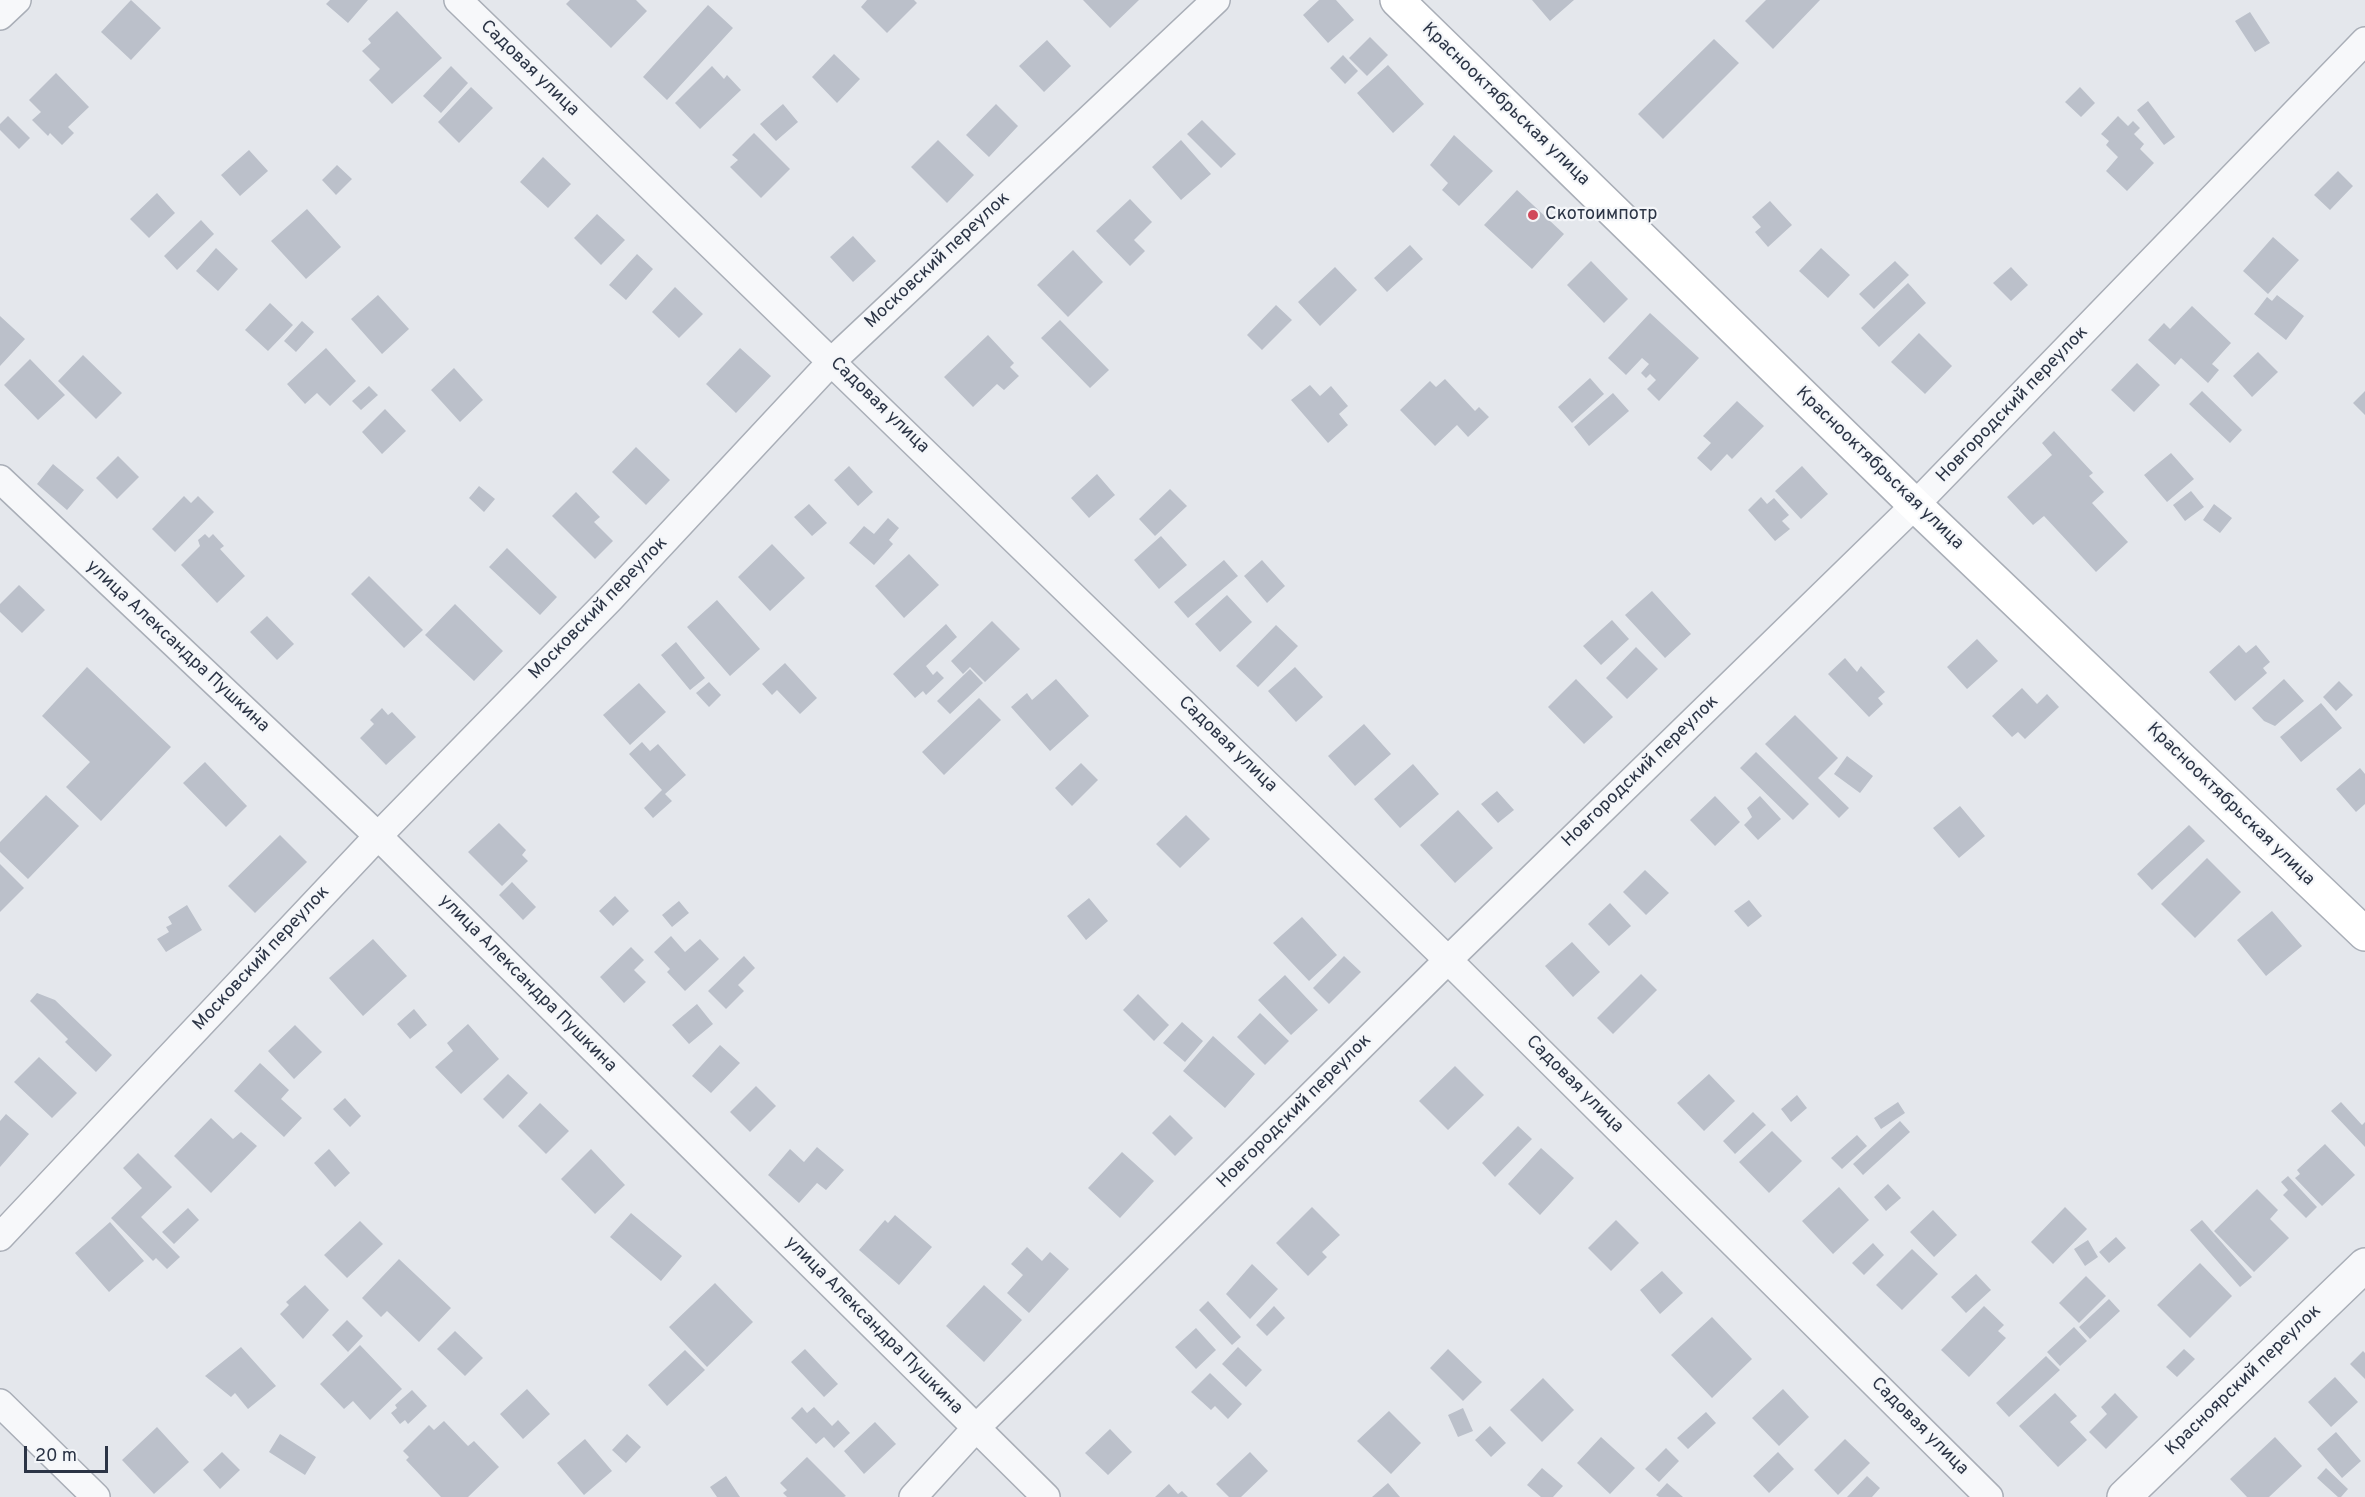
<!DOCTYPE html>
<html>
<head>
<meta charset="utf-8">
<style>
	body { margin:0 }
	#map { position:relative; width:2365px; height:1497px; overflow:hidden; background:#e4e7ec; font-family:Overpass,sans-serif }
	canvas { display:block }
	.scale { position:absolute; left:24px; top:1446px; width:84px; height:27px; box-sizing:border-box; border:3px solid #2b3445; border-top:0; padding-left:8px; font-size:18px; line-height:21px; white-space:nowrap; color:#2b3445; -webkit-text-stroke:4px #f4f6f9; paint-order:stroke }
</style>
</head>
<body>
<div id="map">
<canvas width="2365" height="1497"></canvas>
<div class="scale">20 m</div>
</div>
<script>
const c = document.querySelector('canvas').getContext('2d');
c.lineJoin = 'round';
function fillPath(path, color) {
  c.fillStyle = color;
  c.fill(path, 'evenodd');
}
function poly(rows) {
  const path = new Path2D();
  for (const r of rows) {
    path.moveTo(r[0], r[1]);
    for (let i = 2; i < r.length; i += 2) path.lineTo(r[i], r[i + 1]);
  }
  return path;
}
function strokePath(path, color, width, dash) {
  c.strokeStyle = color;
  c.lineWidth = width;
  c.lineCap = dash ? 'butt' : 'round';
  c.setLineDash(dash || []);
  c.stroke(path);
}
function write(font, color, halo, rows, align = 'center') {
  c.font = font + ' Overpass,sans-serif';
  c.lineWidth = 4.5;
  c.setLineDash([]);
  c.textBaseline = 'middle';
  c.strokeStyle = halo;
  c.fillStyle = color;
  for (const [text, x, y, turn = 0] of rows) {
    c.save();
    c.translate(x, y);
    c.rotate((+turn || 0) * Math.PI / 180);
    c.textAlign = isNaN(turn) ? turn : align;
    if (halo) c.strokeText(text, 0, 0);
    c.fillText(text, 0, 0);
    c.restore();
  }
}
fillPath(poly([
	[131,0,161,28,131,60,101,32],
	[330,0,368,0,348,23,326,4],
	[570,0,636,0,647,11,611,48,566,4],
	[867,0,914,0,917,3,887,33,861,7],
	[1083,0,1139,0,1110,28],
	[1319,0,1336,0,1354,20,1328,43,1303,15],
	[1532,0,1574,0,1550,21],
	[1766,0,1820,0,1773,49,1745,21],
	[708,5,733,28,667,100,643,77],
	[397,11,442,58,392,104,369,80,380,69,362,51,371,43,368,39],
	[2250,12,2270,43,2255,52,2235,21],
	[1370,37,1388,55,1367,76,1349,58],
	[1714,39,1739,63,1663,139,1638,114],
	[1047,40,1071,66,1044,92,1019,66],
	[834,54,860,79,837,103,812,77],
	[1343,55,1358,71,1345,84,1330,68],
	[1388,65,1424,104,1393,133,1357,93],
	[451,66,468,83,441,113,423,96],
	[712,66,724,79,727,75,741,90,700,129,675,103],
	[56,73,89,107,68,127,74,133,62,145,50,133,48,136,32,120,41,112,29,100],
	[471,87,493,108,459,143,438,122],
	[2080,87,2095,103,2081,117,2065,102],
	[2148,101,2175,137,2164,145,2137,110],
	[783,104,798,122,776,141,760,124],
	[996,104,1018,126,989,157,966,135],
	[8,116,30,138,19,149,0,130,0,124],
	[2118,116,2128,126,2133,121,2140,128,2134,134,2144,144,2140,149,2154,163,2127,191,2106,171,2118,157,2106,145,2109,141,2101,134],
	[1202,120,1236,154,1221,168,1187,134],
	[754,133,790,169,761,198,730,167,738,160,732,155],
	[1454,135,1493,171,1459,206,1442,190,1448,183,1430,165],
	[938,140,974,175,947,203,911,167],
	[1181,140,1211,174,1181,200,1152,167],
	[249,150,268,171,240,196,221,175],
	[543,157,571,184,548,208,520,182],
	[337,165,352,179,336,195,322,180],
	[2338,171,2353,186,2330,210,2314,195],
	[1517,190,1564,234,1532,269,1484,225],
	[157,193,175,213,149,238,130,219],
	[1130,199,1152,222,1134,240,1145,251,1130,266,1096,231],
	[1770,201,1792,225,1768,247,1755,232,1761,227,1752,217],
	[307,209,341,247,306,279,271,241],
	[597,214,625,240,601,265,574,238],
	[201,220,214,234,177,270,164,256],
	[853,236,876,261,853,282,830,257],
	[2273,237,2299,260,2268,294,2243,271],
	[1410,245,1423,259,1387,292,1374,278],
	[216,248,238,269,218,291,196,271],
	[1821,248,1850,275,1828,298,1799,271],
	[1073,250,1103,282,1068,317,1037,285],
	[637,254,653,269,626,300,609,285],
	[1591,261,1628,299,1604,323,1567,285],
	[1895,261,1909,275,1874,309,1859,294],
	[1335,267,1357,290,1320,326,1298,302],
	[2011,267,2028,285,2011,301,1993,283],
	[1908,283,1926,303,1879,347,1861,328],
	[675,287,703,314,679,338,652,312],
	[378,295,409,329,382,354,351,319],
	[2277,295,2304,316,2286,340,2254,314,2267,297,2272,301],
	[270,303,293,325,268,351,245,330],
	[1276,305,1292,320,1262,350,1247,335],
	[2192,306,2231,343,2212,364,2219,370,2208,383,2181,358,2175,365,2148,340,2164,323,2170,329],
	[1650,313,1699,358,1659,401,1647,389,1656,380,1650,374,1646,378,1641,373,1649,364,1642,358,1626,375,1608,358],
	[0,316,25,339,0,366],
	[1060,320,1109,370,1090,388,1041,338],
	[302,321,314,332,296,352,284,341],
	[1919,333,1952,366,1925,394,1891,362],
	[988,335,1014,363,1010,367,1019,376,1004,390,997,384,973,407,944,377],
	[326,348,356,381,330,406,317,393,305,404,287,384],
	[740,348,771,376,736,413,706,384],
	[2258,352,2278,372,2252,397,2233,376],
	[83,355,122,393,96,419,58,381],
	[30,359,65,395,38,420,4,385],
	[2137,363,2160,385,2134,412,2111,390],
	[454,368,483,400,460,422,431,390],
	[1590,378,1604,394,1572,423,1558,407],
	[1445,379,1475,411,1479,407,1489,417,1468,437,1457,425,1435,446,1400,410,1430,381,1436,387],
	[1310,385,1320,396,1331,386,1348,406,1339,414,1348,425,1328,443,1291,400],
	[369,386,378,395,361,410,352,401],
	[2202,391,2242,430,2230,443,2189,404],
	[2365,391,2365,415,2353,403],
	[1613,393,1629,411,1589,446,1574,427],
	[1737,401,1764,426,1732,459,1727,454,1711,471,1697,458,1711,443,1703,436],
	[385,409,406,431,382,454,362,432],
	[2054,431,2093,473,2089,476,2104,492,2092,503,2128,542,2096,572,2044,516,2033,525,2007,497,2052,455,2042,443],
	[636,447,670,480,646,505,612,472],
	[2171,453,2194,479,2167,502,2144,475],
	[118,456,139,477,117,499,96,478],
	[53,464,84,490,67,510,37,484],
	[849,466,873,492,858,506,834,480],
	[1802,466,1828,494,1801,519,1775,491],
	[1097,474,1115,495,1089,518,1071,498],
	[479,486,495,499,484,512,469,498],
	[1170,489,1187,506,1155,536,1139,519],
	[2191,491,2204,507,2185,521,2173,505],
	[576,492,600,517,594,522,613,541,595,559,552,516],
	[184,496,191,503,198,496,214,512,175,552,152,529],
	[1761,497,1767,504,1774,498,1789,515,1782,521,1790,529,1775,541,1748,510],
	[809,504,827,523,812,536,794,517],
	[2214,504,2232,518,2220,533,2203,520],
	[888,518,899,528,889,540,893,544,874,565,849,543,864,526,874,534],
	[205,534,209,538,213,534,224,546,220,549,245,576,217,603,181,565,200,546,198,540],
	[1161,536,1187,565,1159,589,1134,560],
	[772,544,805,578,770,611,738,577],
	[507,548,557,597,540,615,489,567],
	[909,554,939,585,904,618,875,586],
	[1224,560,1238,576,1188,618,1174,602],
	[1262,560,1285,586,1267,603,1244,576],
	[369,576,423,630,404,648,351,594],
	[19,585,45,610,22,633,0,612,0,604],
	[1652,591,1691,634,1665,658,1625,615],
	[1227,595,1252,622,1220,652,1195,624],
	[717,600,760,649,730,676,687,627],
	[455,604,503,651,474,681,425,635],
	[267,616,294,644,277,660,250,632],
	[1612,620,1629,639,1601,665,1583,646],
	[992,621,1020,649,985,682,970,667,963,674,951,661],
	[946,624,957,637,926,666,933,675,937,671,944,678,926,695,923,691,915,698,893,674],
	[1276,625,1298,646,1258,687,1236,666],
	[1977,639,1998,661,1967,689,1947,667],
	[676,642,705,678,690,690,661,655],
	[2239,645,2246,653,2256,645,2270,662,2263,668,2267,673,2235,701,2209,672],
	[1636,647,1658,669,1627,699,1606,678],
	[1845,658,1857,672,1861,666,1885,692,1878,698,1883,704,1869,717,1828,674],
	[785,663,817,698,800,714,777,690,772,695,762,684],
	[87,667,171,747,101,821,66,787,90,762,42,716],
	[1295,667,1323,697,1296,722,1268,691],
	[970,669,983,683,950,714,937,701],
	[1056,679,1089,716,1050,751,1011,707,1027,693,1032,700],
	[1576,679,1613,717,1584,744,1548,707],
	[2284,679,2304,701,2275,726,2264,721,2252,708],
	[2339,681,2353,695,2336,711,2323,697],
	[709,682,721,695,709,707,696,693],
	[639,683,666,712,630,745,603,715],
	[2022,688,2037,704,2047,694,2059,707,2025,739,2018,732,2012,737,1992,716],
	[979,698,1001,720,944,775,922,752],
	[2321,703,2342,728,2301,762,2280,737],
	[382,708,388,715,392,712,416,737,386,765,360,738,374,724,370,720],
	[1795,715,1838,758,1818,778,1849,808,1839,818,1765,744],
	[1364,724,1391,754,1355,786,1328,756],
	[642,742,650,751,658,744,686,775,665,794,672,801,653,818,644,808,662,790,629,754],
	[1756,752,1809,804,1793,820,1740,768],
	[1847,756,1873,776,1860,793,1834,774],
	[205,762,247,806,226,827,183,783],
	[1081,763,1098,780,1072,806,1055,788],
	[1413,764,1439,794,1400,828,1374,799],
	[2360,768,2365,774,2365,804,2356,812,2336,789],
	[1497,791,1514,810,1498,823,1481,804],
	[46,795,79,826,28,879,0,852,0,842],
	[1715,796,1740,822,1715,846,1690,820],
	[1760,796,1781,819,1758,840,1744,825,1752,817,1747,808],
	[1960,806,1985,836,1959,858,1933,828],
	[1458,810,1493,848,1455,883,1420,845],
	[1186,815,1210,839,1180,868,1156,844],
	[499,823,526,850,522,855,528,861,502,886,468,852],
	[2189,825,2205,841,2152,890,2137,874],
	[280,835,307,862,255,913,228,886],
	[2207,858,2241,892,2195,938,2161,904],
	[0,864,24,888,0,912],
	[1645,870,1669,893,1646,915,1623,892],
	[512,882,536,907,523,920,499,895],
	[615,896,629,911,613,926,599,911],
	[1089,898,1108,921,1086,940,1067,916],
	[1749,900,1762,916,1748,927,1734,911],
	[679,901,689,913,672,927,662,915],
	[1610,903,1631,926,1609,946,1588,924],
	[187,905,202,930,166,952,157,939,169,932,166,927,172,924,168,917],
	[2272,911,2302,946,2266,976,2237,940],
	[1302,917,1337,955,1309,981,1273,943],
	[671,936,685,952,700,939,719,959,685,991,667,972,670,969,654,952],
	[373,939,407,976,363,1016,329,978],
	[1572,942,1600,972,1573,997,1545,966],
	[631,947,644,960,634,970,646,982,624,1003,600,977],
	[744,956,755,968,738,985,744,991,726,1009,708,991],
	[1344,956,1361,972,1329,1004,1313,988],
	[1641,974,1657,990,1613,1034,1597,1018],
	[1285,975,1318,1010,1291,1035,1258,1000],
	[37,993,55,1000,112,1055,96,1072,65,1042,68,1039,30,1001],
	[1138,994,1169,1025,1154,1041,1123,1010],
	[697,1004,713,1024,689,1044,672,1025],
	[414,1009,427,1025,410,1039,397,1024],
	[1260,1013,1289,1041,1265,1065,1237,1037],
	[1182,1022,1203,1041,1185,1062,1163,1043],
	[468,1024,499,1059,461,1094,435,1067,453,1051,447,1043],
	[295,1025,322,1052,294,1079,268,1051],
	[1213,1036,1255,1074,1225,1108,1183,1071],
	[720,1045,740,1063,711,1093,692,1076],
	[39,1057,77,1093,52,1118,14,1082],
	[260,1063,289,1090,281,1099,302,1118,284,1137,234,1091],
	[1455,1066,1484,1095,1448,1130,1419,1101],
	[508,1074,528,1093,503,1119,483,1099],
	[1709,1074,1735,1101,1704,1131,1677,1103],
	[756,1086,776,1106,750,1132,730,1112],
	[1797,1095,1807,1108,1791,1122,1781,1109],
	[345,1098,361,1116,350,1127,333,1109],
	[1898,1102,1905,1113,1881,1129,1874,1118],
	[2341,1102,2362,1125,2365,1122,2365,1147,2331,1111],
	[540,1103,569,1131,546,1154,518,1126],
	[1753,1112,1766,1125,1735,1154,1723,1141],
	[6,1114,29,1134,0,1167,0,1121],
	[1170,1115,1193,1138,1175,1156,1152,1133],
	[211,1118,233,1139,241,1132,257,1146,211,1193,174,1156],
	[1900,1121,1910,1132,1863,1175,1853,1164],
	[1518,1126,1532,1139,1495,1177,1482,1163],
	[1772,1131,1802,1161,1769,1193,1739,1162],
	[1857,1135,1867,1146,1842,1169,1831,1158],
	[2325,1144,2355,1175,2322,1206,2295,1178,2300,1174,2297,1170],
	[817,1147,844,1170,826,1190,817,1183,799,1203,768,1175,790,1149,804,1162],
	[1541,1148,1574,1178,1540,1215,1508,1184],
	[329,1149,350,1173,335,1187,314,1163],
	[591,1149,625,1185,595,1214,561,1179],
	[1122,1152,1154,1181,1120,1218,1088,1188],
	[138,1153,172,1187,141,1217,180,1257,167,1269,156,1258,153,1261,111,1218,142,1188,123,1168],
	[2288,1176,2317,1207,2306,1218,2283,1195,2288,1190,2281,1182],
	[1888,1184,1901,1198,1886,1211,1874,1197],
	[1839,1187,1869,1220,1833,1254,1802,1221],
	[2257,1189,2278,1210,2270,1219,2289,1238,2254,1272,2214,1231],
	[1312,1207,1340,1235,1322,1252,1327,1257,1308,1276,1276,1243],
	[2065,1207,2087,1229,2053,1264,2031,1242],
	[188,1208,199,1220,174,1244,162,1232],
	[1933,1210,1957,1235,1934,1257,1910,1232],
	[631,1213,682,1256,661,1281,610,1237],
	[895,1215,932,1247,899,1285,859,1250,885,1220,888,1223],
	[1616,1220,1639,1243,1611,1271,1588,1248],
	[2202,1220,2252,1277,2240,1287,2190,1230],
	[360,1221,383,1244,347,1278,324,1255],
	[110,1222,144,1261,109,1292,75,1253],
	[2116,1237,2126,1248,2109,1263,2099,1252],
	[2088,1240,2098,1257,2085,1266,2074,1249],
	[1873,1243,1884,1255,1864,1275,1852,1263],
	[1027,1247,1042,1261,1050,1252,1069,1269,1029,1313,1007,1293,1023,1275,1011,1264],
	[1912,1249,1938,1274,1902,1310,1876,1285],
	[399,1259,451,1308,419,1342,387,1311,381,1317,362,1298],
	[2200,1263,2232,1296,2190,1338,2157,1305],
	[1252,1264,1278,1289,1250,1319,1226,1294],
	[1662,1271,1683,1293,1660,1314,1640,1290],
	[1976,1274,1991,1290,1966,1313,1951,1297],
	[2086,1276,2106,1296,2079,1323,2059,1303],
	[715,1283,753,1322,707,1367,669,1327],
	[305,1285,329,1310,303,1339,280,1314,289,1305,286,1302],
	[984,1285,1022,1320,984,1362,946,1326],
	[2109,1299,2120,1311,2090,1339,2079,1327],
	[1208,1301,1241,1337,1232,1345,1199,1310],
	[1274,1306,1285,1318,1267,1336,1256,1325],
	[1984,1306,2004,1325,1998,1331,2006,1338,1969,1377,1941,1350],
	[1712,1317,1752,1359,1712,1398,1671,1355],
	[347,1320,363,1336,348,1352,332,1335],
	[2074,1327,2087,1341,2060,1366,2047,1352],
	[1196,1328,1216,1350,1196,1369,1175,1347],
	[455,1331,483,1358,465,1376,437,1349],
	[360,1345,402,1389,370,1420,353,1401,344,1409,320,1384],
	[241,1347,276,1386,248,1409,235,1393,231,1397,205,1376],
	[1238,1347,1262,1370,1246,1387,1222,1364],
	[805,1349,838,1384,824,1397,791,1362],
	[1448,1349,1482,1382,1463,1401,1430,1368],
	[2184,1349,2195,1359,2177,1377,2166,1367],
	[685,1350,705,1370,667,1406,648,1385],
	[2363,1351,2365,1353,2365,1379,2350,1364],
	[2046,1356,2060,1370,2009,1417,1996,1403],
	[1210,1373,1242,1404,1228,1419,1215,1406,1211,1410,1191,1392],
	[2335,1377,2358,1402,2331,1427,2308,1402],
	[1543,1378,1574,1410,1542,1442,1510,1410],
	[527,1389,550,1414,523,1439,500,1414],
	[1783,1389,1809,1417,1779,1446,1752,1418],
	[412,1390,427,1406,408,1424,405,1420,400,1424,391,1413,397,1408,395,1405],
	[2055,1393,2077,1416,2070,1422,2087,1440,2058,1467,2019,1426],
	[2115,1393,2138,1417,2106,1449,2089,1432,2107,1414,2101,1407],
	[802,1407,807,1413,814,1407,832,1426,838,1420,850,1433,834,1448,824,1437,816,1444,791,1418],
	[1463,1408,1473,1431,1458,1437,1448,1415],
	[1389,1411,1421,1443,1391,1474,1357,1441],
	[1706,1412,1716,1423,1688,1449,1677,1438],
	[444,1421,468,1446,474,1441,499,1467,468,1497,441,1497,406,1460,409,1457,403,1451,429,1425,434,1430],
	[875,1422,896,1444,864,1474,844,1451],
	[1490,1426,1506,1443,1491,1457,1475,1440],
	[157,1427,189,1462,154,1494,122,1460],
	[1110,1429,1132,1452,1108,1475,1085,1453],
	[2336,1432,2361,1461,2342,1478,2317,1449],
	[280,1434,316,1457,305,1475,269,1452],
	[627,1434,641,1447,626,1463,612,1450],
	[1601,1437,1635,1468,1610,1494,1577,1463],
	[2275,1437,2302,1466,2269,1497,2247,1497,2230,1479],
	[585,1439,612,1471,584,1495,557,1463],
	[1845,1439,1870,1463,1838,1495,1814,1470],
	[1666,1448,1679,1461,1659,1482,1645,1469],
	[222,1452,240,1470,220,1489,203,1470],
	[1250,1452,1268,1471,1241,1497,1229,1497,1216,1484],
	[1778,1452,1794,1469,1769,1493,1753,1476],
	[807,1457,846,1496,844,1497,787,1497,783,1493,787,1490,780,1483],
	[1542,1468,1563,1486,1553,1497,1541,1497,1527,1485],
	[2326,1468,2348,1489,2341,1497,2338,1497,2317,1478],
	[726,1476,740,1497,717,1497,710,1487],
	[1867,1476,1880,1488,1872,1497,1847,1497],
	[1388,1483,1400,1497,1372,1497],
	[1667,1483,1683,1497,1659,1497,1656,1495],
	[1169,1484,1178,1494,1182,1491,1188,1497,1155,1497]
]), '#bbc0ca');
const minor = poly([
	[458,0,1448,960,1989,1497],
	[0,16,17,0],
	[0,479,378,836,1046,1497],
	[0,1237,378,836,610,599,832,361,1216,0],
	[0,1403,96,1497],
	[913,1497,976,1428,1448,960,1915,505,2365,41]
]);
const tertiary = poly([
	[2124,1497,2365,1265]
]);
const secondary = poly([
	[1397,0,1915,505,2365,934]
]);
strokePath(minor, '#a9aeb7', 30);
strokePath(tertiary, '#a9aeb7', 36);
strokePath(secondary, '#a9aeb7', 36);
strokePath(minor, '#f7f8fa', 27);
strokePath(tertiary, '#f7f8fa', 33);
strokePath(secondary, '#fff', 33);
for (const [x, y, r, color] of [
	[1533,215,6,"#d1495b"]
]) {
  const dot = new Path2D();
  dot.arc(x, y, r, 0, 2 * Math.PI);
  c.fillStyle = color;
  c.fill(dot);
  strokePath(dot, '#f4f6f9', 2);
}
write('18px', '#2b3445', '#f4f6f9', [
	["Садовая улица",529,69,44],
	["Краснооктябрьская улица",1505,105,44],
	["Московский переулок",938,261,-43],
	["Новгородский переулок",2013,405,-46],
	["Садовая улица",879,406,44],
	["Краснооктябрьская улица",1879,469,44],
	["Московский переулок",599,609,-46],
	["улица Александра Пушкина",177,647,43],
	["Садовая улица",1227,745,44],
	["Новгородский переулок",1641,772,-44],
	["Краснооктябрьская улица",2230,805,44],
	["Московский переулок",262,959,-47],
	["улица Александра Пушкина",527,984,45],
	["Садовая улица",1574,1085,45],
	["Новгородский переулок",1295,1112,-45],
	["улица Александра Пушкина",873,1326,45],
	["Красноярский переулок",2244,1381,-44],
	["Садовая улица",1919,1427,45]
]);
write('18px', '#2b3445', '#f4f6f9', [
	["Скотоимпотр",1545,215]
], 'left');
</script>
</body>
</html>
